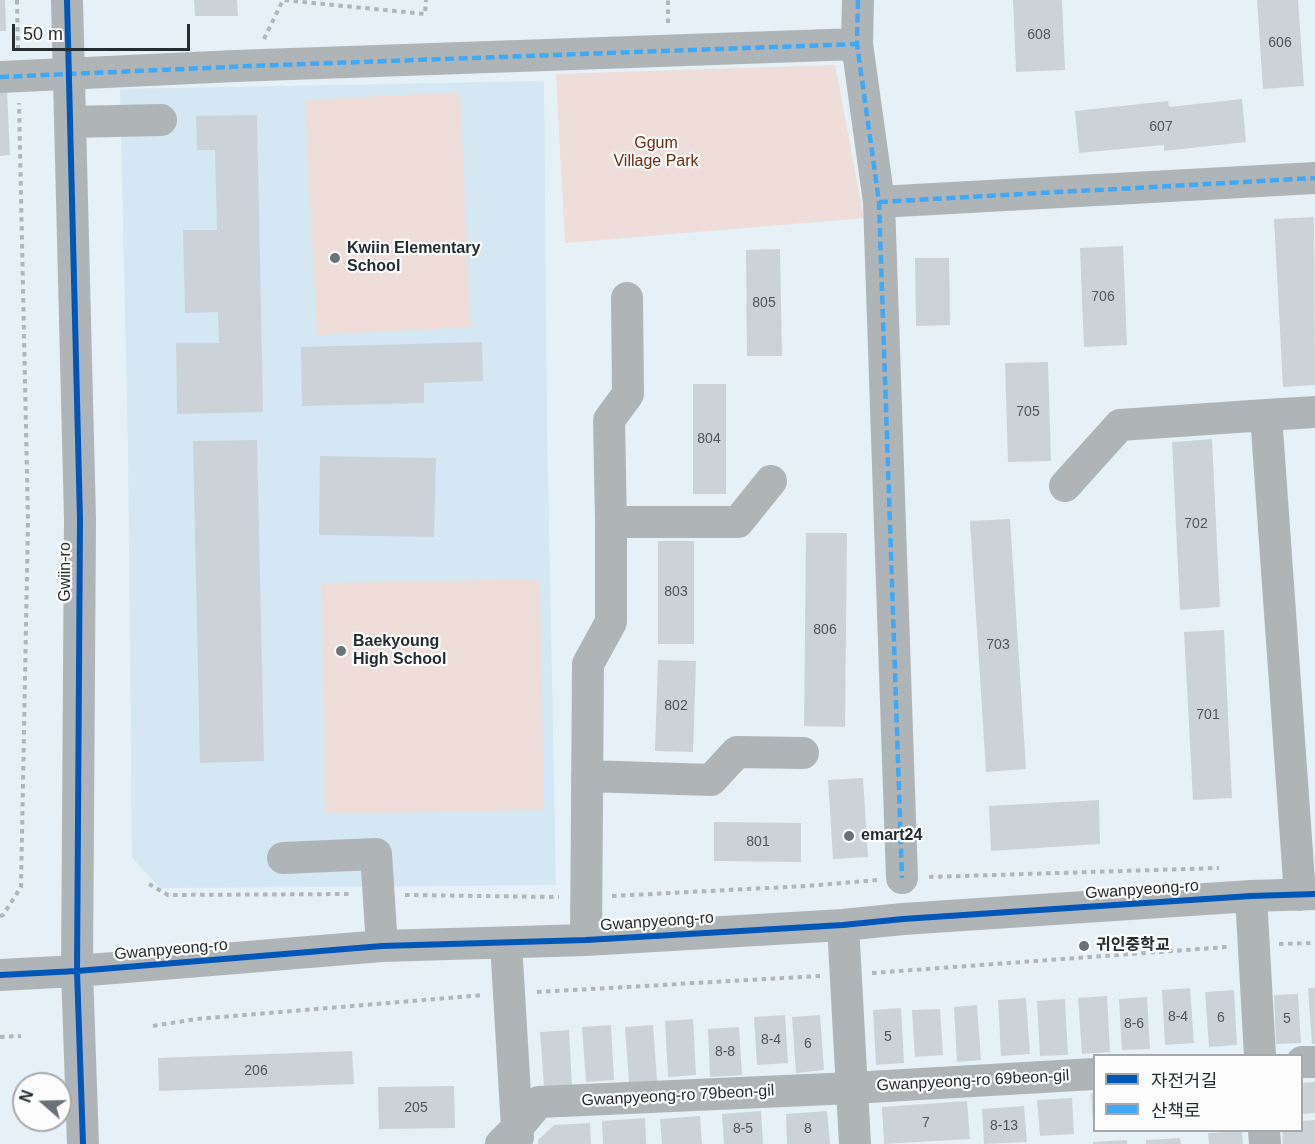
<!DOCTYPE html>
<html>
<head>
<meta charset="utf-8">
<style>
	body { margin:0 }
	#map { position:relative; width:1315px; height:1144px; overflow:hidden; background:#e6f1f7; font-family:Arial,"Noto Sans KR",sans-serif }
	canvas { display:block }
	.legend { position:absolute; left:1093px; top:1054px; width:210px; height:78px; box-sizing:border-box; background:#fcfcfc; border:2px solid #a6a9ab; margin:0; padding:8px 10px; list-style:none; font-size:18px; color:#252d31 }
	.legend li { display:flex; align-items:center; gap:12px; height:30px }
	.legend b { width:30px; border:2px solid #a6a9ab }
	.north { position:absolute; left:12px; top:1072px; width:60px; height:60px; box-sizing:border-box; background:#fcfcfc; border:2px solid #a6a9ab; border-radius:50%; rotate:290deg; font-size:16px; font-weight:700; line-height:24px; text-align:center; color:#252d31 }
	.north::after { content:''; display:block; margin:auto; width:21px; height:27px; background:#697276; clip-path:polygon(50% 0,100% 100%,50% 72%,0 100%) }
	.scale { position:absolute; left:12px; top:24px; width:178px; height:27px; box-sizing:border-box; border:3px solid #252d31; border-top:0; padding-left:8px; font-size:18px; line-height:21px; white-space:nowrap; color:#252d31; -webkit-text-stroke:4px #fcfcfc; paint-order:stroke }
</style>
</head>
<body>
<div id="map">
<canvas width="1315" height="1144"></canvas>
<ul class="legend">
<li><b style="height:8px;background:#0057b8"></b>자전거길</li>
<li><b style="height:8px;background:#3fa9f5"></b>산책로</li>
</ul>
<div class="north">N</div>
<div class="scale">50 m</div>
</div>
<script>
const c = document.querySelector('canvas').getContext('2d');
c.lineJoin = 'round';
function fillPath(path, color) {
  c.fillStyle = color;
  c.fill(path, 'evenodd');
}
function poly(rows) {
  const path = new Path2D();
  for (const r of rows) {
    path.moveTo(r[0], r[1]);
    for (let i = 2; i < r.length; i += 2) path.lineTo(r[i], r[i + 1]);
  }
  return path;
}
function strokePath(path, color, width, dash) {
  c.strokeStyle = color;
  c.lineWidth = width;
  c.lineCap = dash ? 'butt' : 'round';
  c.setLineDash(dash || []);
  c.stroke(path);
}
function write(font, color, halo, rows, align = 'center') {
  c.font = font + ' Arial,"Noto Sans KR",sans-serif';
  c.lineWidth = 4.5;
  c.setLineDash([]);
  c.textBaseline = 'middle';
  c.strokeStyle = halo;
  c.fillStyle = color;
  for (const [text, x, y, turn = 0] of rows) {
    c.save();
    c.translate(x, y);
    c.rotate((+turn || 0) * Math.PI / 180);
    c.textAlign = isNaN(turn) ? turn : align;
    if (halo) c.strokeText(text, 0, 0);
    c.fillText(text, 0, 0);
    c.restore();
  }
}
fillPath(poly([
	[544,81,547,428,556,885,160,888,132,858,128,444,120,89]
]), '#d3e8f2');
fillPath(poly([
	[835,65,864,218,565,243,556,74],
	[460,92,471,327,317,335,305,100],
	[540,579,544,810,326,814,322,583]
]), '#eeddd8');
fillPath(poly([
	[0,0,5,0,6,31,0,31],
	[194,0,237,0,238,16,195,16],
	[1013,0,1062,0,1065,70,1016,72],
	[1257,0,1298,0,1304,86,1263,89],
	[0,90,7,90,10,155,0,156],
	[1242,99,1246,142,1164,151,1164,145,1079,153,1075,111,1168,101,1169,107],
	[257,115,263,412,177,414,176,343,219,343,218,312,185,313,183,230,217,230,215,150,197,150,196,116],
	[1314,217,1315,385,1283,387,1274,219],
	[1123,246,1127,345,1084,347,1080,248],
	[780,249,782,356,747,356,746,250],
	[915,258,949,258,950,325,916,326],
	[482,342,483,381,424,383,424,403,302,406,301,347],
	[1048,362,1051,461,1008,462,1005,363],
	[693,384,726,384,726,494,693,494],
	[1212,439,1220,607,1180,610,1172,442],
	[257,440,264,761,200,763,193,441],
	[320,456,436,458,434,537,319,535],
	[1010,519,1026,769,986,772,970,521],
	[806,533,847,533,845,727,804,726],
	[658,541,694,541,694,644,658,644],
	[1224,630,1232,798,1193,800,1184,632],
	[658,660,696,661,693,752,655,751],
	[863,778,868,857,833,859,828,780],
	[1099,800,1100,844,991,851,989,806],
	[714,822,801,823,801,862,714,861],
	[1190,988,1194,1043,1165,1045,1162,990],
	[1308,988,1315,988,1315,1044,1312,1044],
	[1234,990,1237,1045,1209,1047,1205,992],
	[1298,994,1301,1043,1276,1044,1274,995],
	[1107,996,1110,1052,1082,1054,1078,998],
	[1147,997,1150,1049,1122,1050,1119,999],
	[1026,998,1030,1054,1001,1056,998,1000],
	[1065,999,1068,1055,1040,1056,1037,1001],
	[977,1005,981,1060,957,1062,954,1007],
	[901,1008,904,1063,876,1065,873,1010],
	[940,1009,943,1055,915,1057,912,1010],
	[785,1015,788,1063,757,1065,754,1017],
	[820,1015,824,1070,796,1073,792,1017],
	[693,1019,696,1075,668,1077,665,1021],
	[611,1025,614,1080,586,1082,582,1027],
	[653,1025,657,1081,629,1083,625,1027],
	[739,1027,742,1075,710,1077,708,1029],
	[569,1030,572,1085,544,1087,540,1032],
	[352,1051,354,1084,159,1091,158,1058],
	[1315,1082,1315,1113,1302,1114,1302,1083],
	[454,1086,455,1128,379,1129,378,1087],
	[1091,1093,1094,1093,1094,1124,1093,1124],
	[1072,1098,1074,1134,1040,1136,1037,1100],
	[967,1101,970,1139,884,1144,882,1107],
	[1024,1106,1027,1142,984,1144,982,1109],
	[761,1111,763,1144,724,1144,722,1114],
	[827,1111,830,1144,787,1144,786,1114],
	[700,1116,702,1144,662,1144,660,1119],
	[645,1118,646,1144,603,1144,602,1121],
	[1315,1120,1315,1144,1283,1144,1282,1130,1302,1130,1302,1121],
	[590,1123,591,1144,538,1144,538,1140,554,1125],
	[1242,1131,1243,1144,1209,1144,1208,1133],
	[1180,1138,1181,1144,1146,1144,1146,1140],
	[1127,1140,1127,1144,1093,1144,1093,1142]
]), '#cbd3d8');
strokePath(poly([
	[17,0,18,50],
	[668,23,668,0],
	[264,39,283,0,425,14,426,0],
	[929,877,1219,868],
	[149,884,168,895,352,894],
	[405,895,559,897],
	[612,896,806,886,877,880],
	[0,916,3,915,21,887,28,521,19,103],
	[1279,944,1315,943],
	[872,973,1227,947],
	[537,992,820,976],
	[153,1026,196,1019,484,995],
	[0,1037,21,1036]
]), '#b0b6b9', 4, [4.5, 4.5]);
strokePath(poly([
	[67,0,80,519,77,971,83,1144],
	[858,0,857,44,879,202,902,878],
	[235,66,857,44],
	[70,122,161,120],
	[879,202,1315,178],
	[1266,415,1315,412],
	[1065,486,1120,425,1266,415,1300,895],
	[611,522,738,522,771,481],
	[587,776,711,780,737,752,803,753],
	[283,858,376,854,382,946],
	[1251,896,1260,1056],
	[843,925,855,1144],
	[586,940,588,664,611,622,611,522,609,420,628,394,627,298],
	[506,943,517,1128,518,1137],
	[0,975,77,971,382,946,586,940,843,925,903,919,1251,896,1315,894],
	[1302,1062,1315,1062],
	[1264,1130,1265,1144],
	[501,1144,517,1128,539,1102,852,1088,1094,1074]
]), '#afb5b7', 32);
strokePath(poly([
	[0,77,235,66]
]), '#afb5b7', 32);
strokePath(poly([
	[858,0,857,44,879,202,902,878],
	[0,77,251,66,857,44],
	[879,202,1315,178]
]), '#3fa9f5', 4.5, [9, 4.5]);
strokePath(poly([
	[67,0,80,519,77,971,83,1144],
	[0,975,77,971,382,946,586,940,843,925,903,919,1251,896,1315,894]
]), '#0057b8', 6);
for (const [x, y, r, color] of [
	[335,258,6,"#697276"],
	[341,651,6,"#697276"],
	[849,836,6,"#697276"],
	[1084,946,6,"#697276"]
]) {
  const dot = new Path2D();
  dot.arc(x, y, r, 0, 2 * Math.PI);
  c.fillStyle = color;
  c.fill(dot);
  strokePath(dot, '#fcfcfc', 2);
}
write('14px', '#4e565b', null, [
	["608",1039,35],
	["606",1280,43],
	["607",1161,127],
	["706",1103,297],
	["805",764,303],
	["705",1028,412],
	["804",709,439],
	["702",1196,524],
	["803",676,592],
	["806",825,630],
	["703",998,645],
	["802",676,706],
	["701",1208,715],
	["801",758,842],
	["8-4",1178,1017],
	["6",1221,1018],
	["5",1287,1019],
	["8-6",1134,1024],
	["5",888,1037],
	["8-4",771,1040],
	["6",808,1044],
	["8-8",725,1052],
	["206",256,1071],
	["205",416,1108],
	["7",926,1123],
	["8-13",1004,1126],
	["8-5",743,1129],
	["8",808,1129]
]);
write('16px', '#6c2a11', '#fcfcfc', [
	["Ggum",656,144],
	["Village Park",656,162]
]);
write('bold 16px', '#252d31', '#fcfcfc', [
	["Kwiin Elementary",347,249],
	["School",347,267],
	["Baekyoung",353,642],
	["High School",353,660],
	["emart24",861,836],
	["귀인중학교",1096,946]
], 'left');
write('16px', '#252d31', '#fcfcfc', [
	["Gwiin-ro",66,572,-90],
	["Gwanpyeong-ro",1142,890,-4],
	["Gwanpyeong-ro",657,922,-4],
	["Gwanpyeong-ro",171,950,-5],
	["Gwanpyeong-ro 69beon-gil",973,1081,-3],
	["Gwanpyeong-ro 79beon-gil",678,1096,-3]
]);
</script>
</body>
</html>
